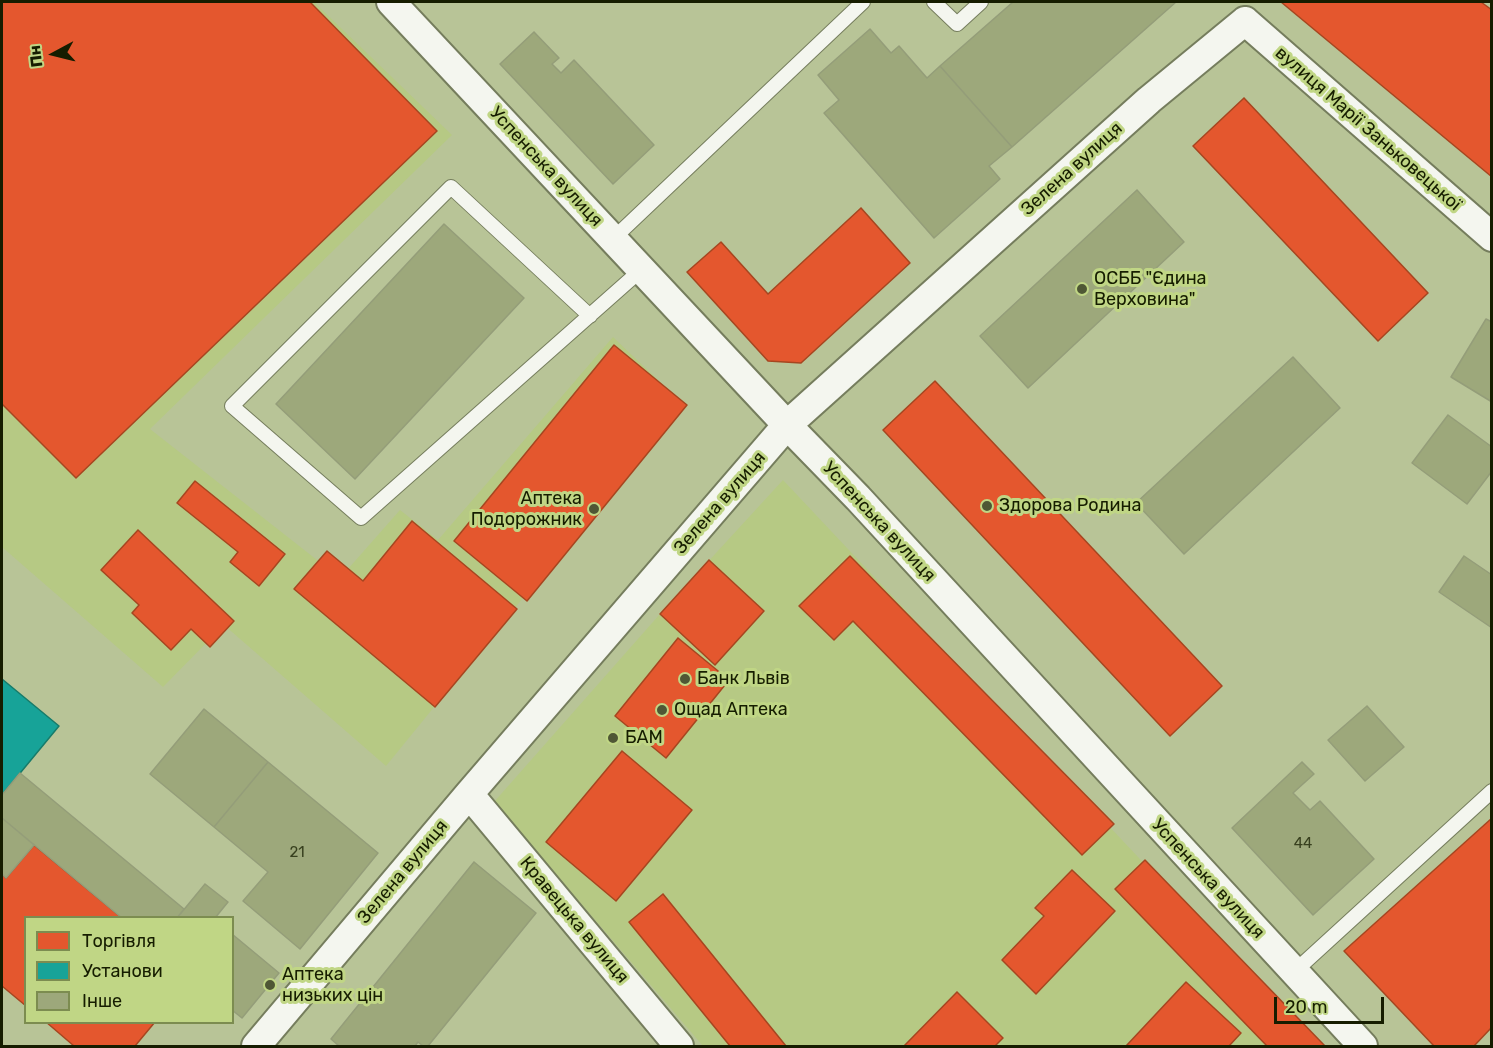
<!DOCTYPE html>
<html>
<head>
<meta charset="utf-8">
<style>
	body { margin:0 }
	#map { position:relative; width:1493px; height:1048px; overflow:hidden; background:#b8c497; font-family:Rubik,sans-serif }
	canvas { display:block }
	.frame { position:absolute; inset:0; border:3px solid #161d00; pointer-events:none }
	.legend { position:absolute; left:24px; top:916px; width:210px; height:108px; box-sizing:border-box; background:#c0d685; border:2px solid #7c8c50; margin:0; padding:8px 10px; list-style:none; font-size:18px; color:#161d00 }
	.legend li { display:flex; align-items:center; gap:12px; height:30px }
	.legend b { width:30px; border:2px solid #7c8c50 }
	.north { position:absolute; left:24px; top:24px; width:60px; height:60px; -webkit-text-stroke:4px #c0d685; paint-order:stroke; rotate:263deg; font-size:16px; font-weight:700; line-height:24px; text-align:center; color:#161d00 }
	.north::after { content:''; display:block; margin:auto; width:21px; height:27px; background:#161d00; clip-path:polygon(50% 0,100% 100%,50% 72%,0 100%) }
	.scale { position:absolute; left:1274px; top:997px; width:110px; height:27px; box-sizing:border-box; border:3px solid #161d00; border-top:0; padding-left:8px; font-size:18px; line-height:21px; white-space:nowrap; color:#161d00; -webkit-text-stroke:4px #c0d685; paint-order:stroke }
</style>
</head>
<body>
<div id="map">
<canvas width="1493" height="1048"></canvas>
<div class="frame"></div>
<ul class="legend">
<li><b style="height:16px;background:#e4572e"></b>Торгівля</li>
<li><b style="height:16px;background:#17a398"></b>Установи</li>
<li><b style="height:16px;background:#9da87b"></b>Інше</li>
</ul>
<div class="north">Пн</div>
<div class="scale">20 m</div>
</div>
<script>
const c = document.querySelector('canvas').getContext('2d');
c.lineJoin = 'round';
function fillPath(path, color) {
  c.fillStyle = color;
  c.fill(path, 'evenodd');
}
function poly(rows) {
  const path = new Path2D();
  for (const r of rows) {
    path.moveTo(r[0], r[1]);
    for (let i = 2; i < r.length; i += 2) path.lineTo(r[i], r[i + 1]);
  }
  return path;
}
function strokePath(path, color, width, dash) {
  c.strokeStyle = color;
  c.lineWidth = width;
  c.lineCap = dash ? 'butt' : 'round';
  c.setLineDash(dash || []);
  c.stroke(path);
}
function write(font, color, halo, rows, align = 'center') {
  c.font = font + ' Rubik,sans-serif';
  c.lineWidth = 6;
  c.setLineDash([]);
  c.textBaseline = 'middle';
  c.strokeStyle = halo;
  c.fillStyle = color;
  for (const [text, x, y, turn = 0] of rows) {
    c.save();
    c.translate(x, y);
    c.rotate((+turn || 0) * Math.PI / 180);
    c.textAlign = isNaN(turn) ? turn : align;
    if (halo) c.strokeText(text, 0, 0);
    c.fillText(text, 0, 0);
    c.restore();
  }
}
fillPath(poly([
	[2,2,314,2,452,135,150,429,340,578,400,510,438,540,613,337,682,403,386,766,224,625,163,687,2,547],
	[783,480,1316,1046,703,1046,494,802,660,614]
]), '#b6c984');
const shops = poly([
	[2,2,310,2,437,131,76,478,2,404,2,2],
	[1281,2,1481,2,1492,10,1492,177,1281,2],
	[1244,98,1428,293,1378,341,1193,146,1244,98],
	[861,208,910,263,801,363,768,361,687,272,721,242,768,294,861,208],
	[614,345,687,405,527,601,454,541,614,345],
	[935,381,1222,686,1170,736,883,430,935,381],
	[195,481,285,554,259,586,230,562,238,552,177,503,195,481],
	[412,521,517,609,435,707,294,589,327,551,363,581,412,521],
	[138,530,234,621,210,647,191,629,171,650,132,613,139,605,101,570,138,530],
	[850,556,1114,824,1082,855,853,621,834,640,799,606,850,556],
	[709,560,764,611,715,665,660,614,709,560],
	[678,638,729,680,666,758,615,716,678,638],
	[622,751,692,810,616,901,546,842,622,751],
	[1492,818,1492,1027,1474,1046,1434,1046,1344,951,1492,818],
	[34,845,122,918,26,918,26,1006,2,986,2,874,6,878,34,845],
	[1145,860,1325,1046,1267,1046,1115,889,1145,860],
	[1072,870,1115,911,1036,994,1002,960,1044,916,1035,908,1072,870],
	[663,894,786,1046,730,1046,629,922,663,894],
	[1186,982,1241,1033,1229,1046,1126,1046,1186,982],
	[957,992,1003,1038,995,1046,904,1046,957,992],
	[46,1022,155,1022,135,1046,74,1046,46,1022]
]);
fillPath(shops, '#e4572e');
strokePath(shops, '#a64620', 1.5);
const public = poly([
	[2,679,59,726,2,795,2,679]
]);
fillPath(public, '#17a398');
strokePath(public, '#177b6a', 1.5);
const building = poly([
	[1013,2,1176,2,1012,147,940,66,1013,2],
	[870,29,891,53,899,46,927,78,940,66,1012,147,989,166,1000,179,934,238,824,113,839,100,818,75,870,29],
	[534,32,559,58,552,64,561,73,574,60,654,145,613,184,500,64,534,32],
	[1137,190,1184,242,1028,388,980,336,1137,190],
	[444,224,524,298,355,479,276,404,444,224],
	[1486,319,1492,322,1492,402,1451,377,1486,319],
	[1293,357,1340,408,1184,554,1136,503,1293,357],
	[1448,415,1492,447,1492,471,1467,504,1412,463,1448,415],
	[1464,556,1492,575,1492,628,1439,592,1464,556],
	[1367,706,1404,747,1365,781,1328,740,1367,706],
	[204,709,268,762,214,827,150,774,204,709],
	[268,762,378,853,300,949,243,901,268,872,214,827,268,762],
	[1302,762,1314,774,1293,793,1310,810,1320,801,1374,859,1313,915,1232,828,1302,762],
	[20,773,184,909,177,918,122,918,2,818,2,795,20,773],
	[2,818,34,845,6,878,2,874,2,818],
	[474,862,536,913,428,1046,423,1046,418,1042,415,1046,339,1046,331,1039,474,862],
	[205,884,228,902,215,918,177,918,205,884],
	[232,934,279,973,242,1018,232,1010,232,934]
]);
fillPath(building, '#9da87b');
strokePath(building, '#949d79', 1.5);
const service = poly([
	[934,2,957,24,981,2],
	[614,238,863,2],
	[590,316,451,187,232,406,361,518,641,270],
	[1294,972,1492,791]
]);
const minor = poly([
	[391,2,787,425,858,498,1363,1046],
	[1245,21,1492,237],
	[469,794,679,1046],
	[256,1046,469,794,787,425,1149,100,1245,21]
]);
strokePath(service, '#757d5d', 16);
strokePath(minor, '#757d5d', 32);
strokePath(service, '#f4f6ef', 14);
strokePath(minor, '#f4f6ef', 28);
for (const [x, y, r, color] of [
	[1082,289,6,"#4f5735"],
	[987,506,6,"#4f5735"],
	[594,509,6,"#4f5735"],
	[685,679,6,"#4f5735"],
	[662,710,6,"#4f5735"],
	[613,738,6,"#4f5735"],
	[270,985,6,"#4f5735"]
]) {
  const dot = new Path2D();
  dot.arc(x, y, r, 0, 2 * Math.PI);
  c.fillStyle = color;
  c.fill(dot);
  strokePath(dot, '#c0d685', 2);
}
write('15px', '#38401f', null, [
	["44",1303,844],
	["21",297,853]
]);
write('18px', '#161d00', '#c0d685', [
	["вулиця Марії Заньковецької",1368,129,41],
	["Успенська вулиця",546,167,47],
	["Зелена вулиця",1072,169,-42],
	["Зелена вулиця",720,503,-49],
	["Успенська вулиця",879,522,47],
	["Зелена вулиця",403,872,-50],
	["Успенська вулиця",1208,879,47],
	["Кравецька вулиця",574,920,50]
]);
write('18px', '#161d00', '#c0d685', [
	["ОСББ \"Єдина",1094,279],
	["Верховина\"",1094,300],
	["Аптека",582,499,"right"],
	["Подорожник",582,520,"right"],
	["Здорова Родина",999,506],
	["Банк Львів",697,679],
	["Ощад Аптека",674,710],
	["БАМ",625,738],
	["Аптека",282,975],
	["низьких цін",282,996]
], 'left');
</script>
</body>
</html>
